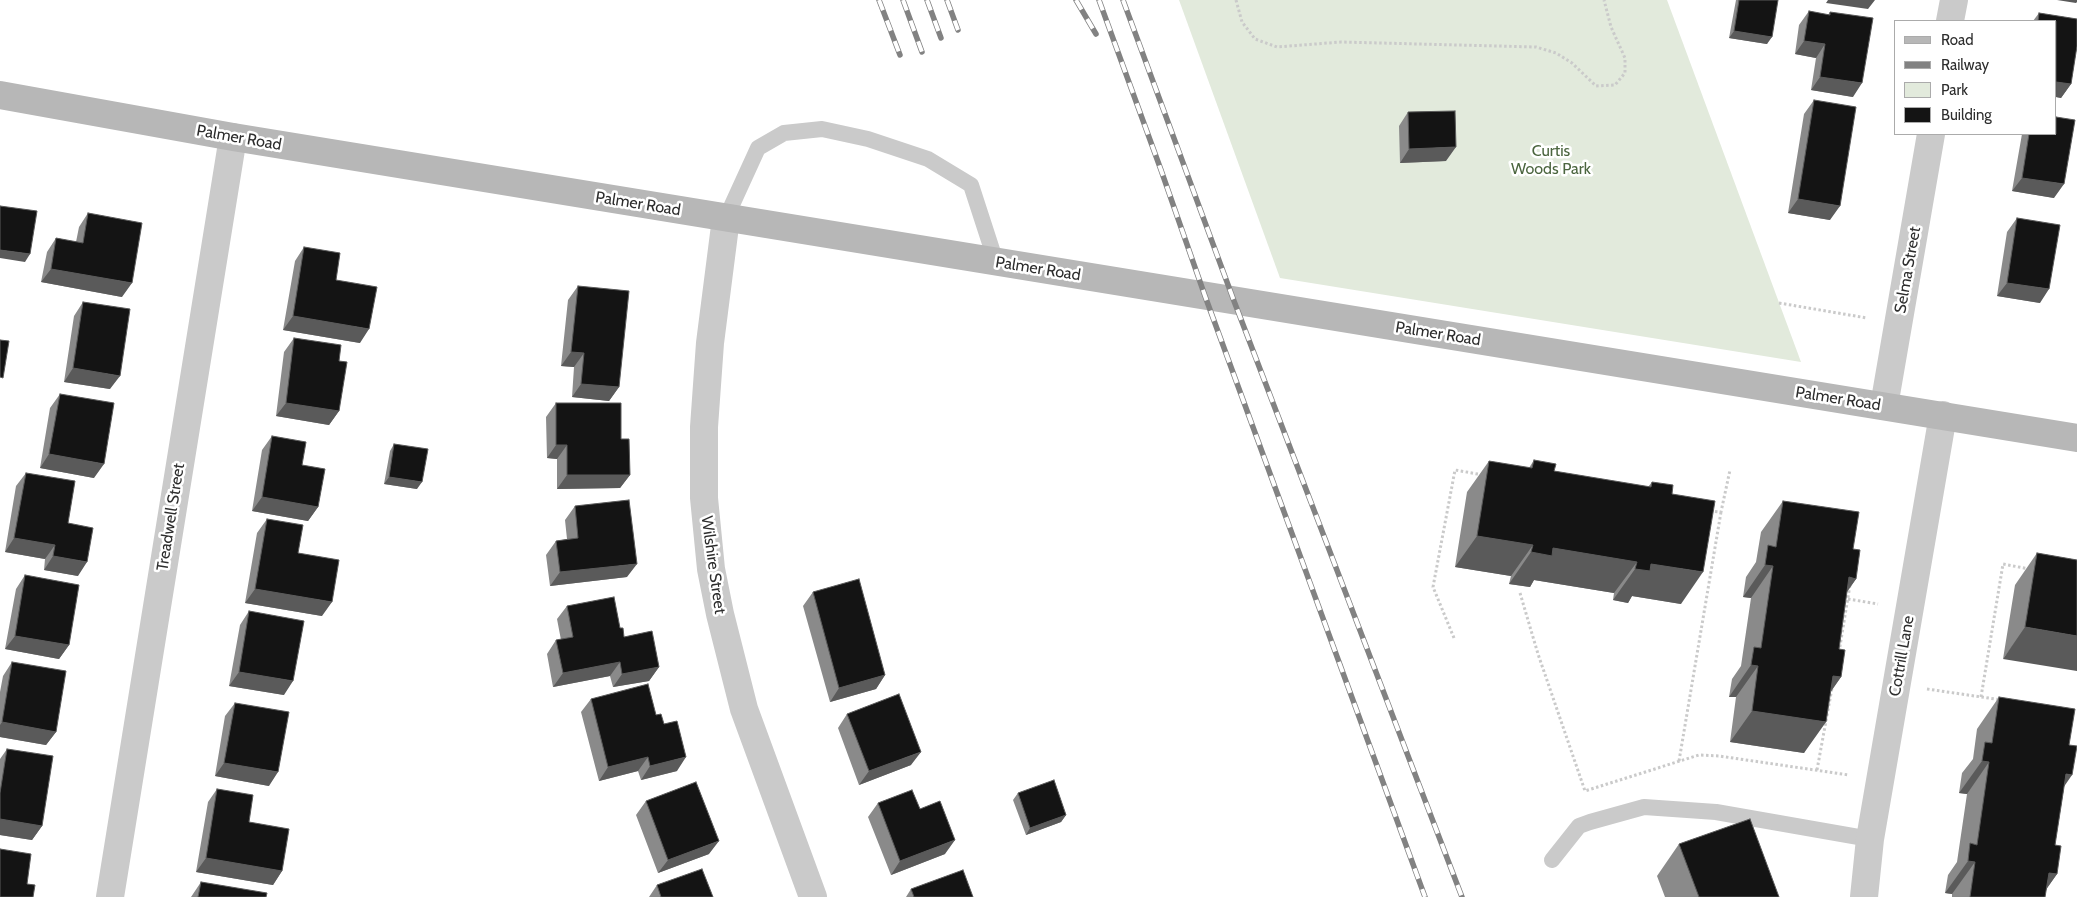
<!DOCTYPE html>
<html>
<head>
<meta charset="utf-8">
<style>
	body { margin:0 }
	#map { position:relative; width:2077px; height:897px; overflow:hidden; background:#fff; font-family:Cabin,sans-serif }
	canvas { display:block }
	.legend { position:absolute; left:1894px; top:20px; width:162px; height:115px; box-sizing:border-box; background:#fff; border:1px solid #ababab; margin:0; padding:6px 9px; list-style:none; font-size:15px; color:#2d2d2d }
	.legend li { display:flex; align-items:center; gap:10px; height:25px }
	.legend b { width:25px; border:1px solid #ababab }
</style>
</head>
<body>
<div id="map">
<canvas width="2077" height="897"></canvas>
<ul class="legend">
<li><b style="height:6px;background:#b7b7b7"></b>Road</li>
<li><b style="height:6px;background:#828282"></b>Railway</li>
<li><b style="height:14px;background:#e2eadc"></b>Park</li>
<li><b style="height:14px;background:#141414"></b>Building</li>
</ul>
</div>
<script>
const c = document.querySelector('canvas').getContext('2d');
c.lineJoin = 'round';
function fillPath(path, color) {
  c.fillStyle = color;
  c.fill(path, 'evenodd');
}
function poly(rows) {
  const path = new Path2D();
  for (const r of rows) {
    path.moveTo(r[0], r[1]);
    for (let i = 2; i < r.length; i += 2) path.lineTo(r[i], r[i + 1]);
  }
  return path;
}
function strokePath(path, color, width, dash) {
  c.strokeStyle = color;
  c.lineWidth = width;
  c.lineCap = dash ? 'butt' : 'round';
  c.setLineDash(dash || []);
  c.stroke(path);
}
function write(font, color, halo, rows, align = 'center') {
  c.font = font + ' Cabin,sans-serif';
  c.lineWidth = 5;
  c.setLineDash([]);
  c.textBaseline = 'middle';
  c.strokeStyle = halo;
  c.fillStyle = color;
  for (const [text, x, y, turn = 0] of rows) {
    c.save();
    c.translate(x, y);
    c.rotate((+turn || 0) * Math.PI / 180);
    c.textAlign = isNaN(turn) ? turn : align;
    if (halo) c.strokeText(text, 0, 0);
    c.fillText(text, 0, 0);
    c.restore();
  }
}
fillPath(poly([
	[1179,0,1667,0,1801,362,1280,278]
]), '#e2eadc');
strokePath(poly([
	[1236,0,1242,22,1255,39,1277,47,1341,42,1536,47,1556,53,1572,63,1596,86,1615,85,1625,73,1625,58,1611,27,1604,0],
	[1779,303,1867,318],
	[1710,511,1721,512,1730,470],
	[1520,593,1538,654,1585,791,1699,755,1719,756,1849,775],
	[1848,599,1878,604],
	[1454,638,1433,587,1455,470,1483,475],
	[1839,652,1850,585],
	[1927,689,2002,700],
	[1981,697,2003,564,2029,569],
	[1679,761,1721,512],
	[1817,770,1832,688]
]), '#cacaca', 3, [2.5, 2.5]);
strokePath(poly([
	[726,218,758,148,784,133,822,129,868,139,928,159,971,185,996,262],
	[1552,860,1579,826,1590,822,1644,807,1716,812,1870,839]
]), '#cacaca', 16);
strokePath(poly([
	[1950,21,1954,0],
	[726,218,710,343,704,427,704,498,711,569,720,614,744,709,813,897],
	[1884,406,1931,134],
	[110,897,233,137],
	[1864,897,1870,839,1943,415]
]), '#cacaca', 28);
strokePath(poly([
	[0,95,233,137,2077,438]
]), '#b7b7b7', 28);
const rail = poly([
	[879,0,900,55],
	[903,0,922,52],
	[927,0,941,38],
	[947,0,958,30],
	[1076,0,1096,34],
	[1099,0,1161,170,1205,296,1425,897],
	[1123,0,1234,301,1462,897]
]);
strokePath(rail, '#828282', 5.5);
strokePath(rail, '#fff', 4, [11]);
fillPath(poly([
	[1736,0,1778,0,1767,44,1729,38],
	[1809,11,1828,15,1830,12,1853,97,1811,90,1816,58,1795,54,1799,25],
	[2039,13,2077,19,2077,46,2071,84,2061,98,2056,97,2056,21,2033,21],
	[1814,100,1830,220,1788,213,1804,114],
	[1408,112,1446,161,1400,163,1399,126],
	[2022,134,2056,134,2054,198,2012,191],
	[88,213,122,297,41,282,47,252,56,238,76,242,79,227],
	[2017,218,2040,303,1997,296,2007,232],
	[304,247,336,280,360,343,283,330,295,261],
	[578,286,619,387,609,401,572,397,574,367,561,366,568,300],
	[83,302,110,389,64,382,74,316],
	[294,338,339,361,339,411,329,425,276,416,284,352],
	[60,394,94,478,40,468,50,408],
	[556,403,621,439,630,475,620,488,557,489,557,459,547,458,546,417],
	[272,436,318,507,308,521,252,511,262,450],
	[394,444,417,489,384,484,390,451],
	[1534,460,1554,471,1648,487,1652,482,1672,494,1681,604,1632,596,1628,603,1613,600,1614,593,1534,580,1530,587,1509,584,1511,576,1455,567,1467,492,1489,461,1529,468],
	[26,473,68,523,78,576,44,570,45,559,5,552,16,486],
	[1783,501,1853,549,1856,579,1847,592,1839,649,1841,677,1830,692,1804,753,1730,742,1736,697,1729,697,1732,679,1741,666,1751,598,1743,597,1746,577,1756,562,1761,532],
	[575,506,627,577,550,586,546,555,556,541,567,539,565,520],
	[267,519,298,553,322,616,245,603,257,533],
	[2037,553,2077,560,2003,659,2015,585],
	[25,575,69,645,59,659,5,649,16,589],
	[813,592,885,675,876,689,830,702,803,606],
	[567,606,620,628,624,637,659,667,649,681,613,687,610,676,553,687,547,654,556,640,561,640,557,619],
	[249,611,284,695,229,686,240,625],
	[12,662,56,732,46,745,0,737,0,692,3,676],
	[1999,697,2064,788,2055,845,2057,874,2046,889,2045,897,1952,897,1952,894,1945,893,1948,875,1957,862,1967,794,1959,793,1962,773,1973,759,1977,729],
	[591,699,656,715,664,724,677,771,641,780,638,771,599,781,581,712],
	[235,703,269,786,215,776,225,716],
	[847,714,911,765,859,785,838,728],
	[7,749,42,826,32,840,0,835,0,759],
	[217,789,249,822,282,871,273,885,196,872,208,802],
	[1018,793,1066,815,1061,822,1026,835,1013,800],
	[646,801,709,854,658,873,636,815],
	[878,803,920,809,945,854,891,875,868,817],
	[1679,844,1779,897,1665,897,1657,876],
	[201,882,266,897,191,897],
	[657,885,713,897,649,897],
	[911,889,973,897,906,897]
]), '#8a8a8a');
fillPath(poly([
	[1828,0,1875,0,1868,9,1826,3],
	[2057,0,2077,0,2077,2,2076,3],
	[1734,31,1772,37,1767,44,1729,38],
	[1804,41,1825,44,1816,58,1795,54],
	[1820,77,1862,83,1853,97,1811,90],
	[2056,82,2071,84,2061,98,2056,97],
	[1456,147,1446,161,1400,163,1409,149],
	[2022,178,2064,184,2054,198,2012,191],
	[1798,199,1840,206,1830,220,1788,213],
	[0,250,30,254,25,262,0,258],
	[51,269,132,283,122,297,41,282],
	[2007,283,2049,289,2040,303,1997,296],
	[293,316,369,329,360,343,283,330],
	[571,352,584,353,574,367,561,366],
	[73,368,120,376,110,389,64,382],
	[581,384,619,387,609,401,572,397],
	[286,403,339,411,329,425,276,416],
	[556,445,567,445,557,459,547,458],
	[49,454,104,464,94,478,40,468],
	[567,475,630,475,620,488,557,489],
	[389,477,422,482,417,489,384,484],
	[262,497,318,507,308,521,252,511],
	[1477,536,1533,545,1511,576,1455,567],
	[14,538,55,545,45,559,5,552],
	[1553,548,1637,562,1614,593,1534,580,1530,587,1509,584,1531,552],
	[53,556,87,562,78,576,44,570],
	[637,564,627,577,550,586,560,572],
	[1651,564,1703,572,1681,604,1632,596,1628,603,1613,600,1635,569],
	[1765,565,1773,566,1751,598,1743,597],
	[1849,577,1856,579,1834,610],
	[255,589,332,602,322,616,245,603],
	[2025,627,2077,636,2077,671,2003,659],
	[15,636,69,645,59,659,5,649],
	[620,662,610,676,553,687,563,673],
	[1751,665,1758,666,1736,697,1729,697],
	[659,667,649,681,613,687,622,674],
	[239,672,293,681,284,695,229,686],
	[885,675,876,689,830,702,839,688],
	[1833,676,1841,677,1819,709],
	[1752,711,1826,722,1804,753,1730,742],
	[2,722,56,732,46,745,0,737,0,725],
	[921,752,911,765,859,785,869,771],
	[648,757,638,771,599,781,608,767],
	[686,757,677,771,641,780,650,766],
	[1982,761,1989,762,1967,794,1959,793],
	[224,763,278,772,269,786,215,776],
	[2066,774,2072,775,2050,807],
	[1066,815,1061,822,1026,835,1030,828],
	[0,819,42,826,32,840,0,835],
	[955,840,945,854,891,875,900,861],
	[719,841,709,854,658,873,668,860],
	[206,858,282,871,273,885,196,872],
	[1968,861,1975,862,1952,894,1945,893],
	[2049,873,2057,874,2041,897]
]), '#5a5a5a');
const building = poly([
	[1739,0,1778,0,1772,37,1734,31,1739,0],
	[1809,11,1830,15,1830,12,1873,18,1862,83,1820,77,1825,44,1804,41,1809,11],
	[2039,13,2077,19,2077,46,2071,84,2056,82,2056,21,2038,21,2039,13],
	[1814,100,1856,107,1840,206,1798,199,1814,100],
	[1455,111,1456,147,1409,149,1408,112,1455,111],
	[2056,117,2075,120,2064,184,2022,178,2029,134,2056,134,2056,117],
	[0,206,37,211,30,254,0,250,0,206],
	[88,213,142,223,132,283,51,269,56,238,83,243,88,213],
	[2017,218,2060,225,2049,289,2007,283,2017,218],
	[304,247,340,253,336,280,377,287,369,329,293,316,304,247],
	[578,286,629,291,619,387,581,384,584,353,571,352,578,286],
	[83,302,130,309,120,376,73,368,83,302],
	[294,338,341,345,339,361,347,362,339,411,286,403,294,338],
	[0,340,9,341,3,378,0,377,0,340],
	[60,394,114,403,104,464,49,454,60,394],
	[556,403,621,403,621,439,629,439,630,475,567,475,567,445,556,445,556,403],
	[272,436,306,442,302,465,325,469,318,507,262,497,272,436],
	[394,444,428,449,422,482,389,477,394,444],
	[1534,460,1556,464,1554,471,1651,487,1652,482,1673,485,1672,494,1715,501,1703,572,1651,564,1650,571,1635,569,1637,562,1553,548,1552,556,1531,552,1533,545,1477,536,1489,461,1532,468,1534,460],
	[26,473,75,481,68,523,93,528,87,562,53,556,55,545,14,538,26,473],
	[629,500,637,564,560,572,556,541,578,538,575,506,629,500],
	[1783,501,1859,512,1853,549,1860,550,1856,579,1849,577,1839,649,1845,650,1841,677,1833,676,1826,722,1752,711,1758,666,1751,665,1754,647,1761,648,1773,566,1765,565,1768,545,1776,547,1783,501],
	[267,519,303,525,298,553,339,560,332,602,255,589,267,519],
	[2037,553,2077,560,2077,636,2025,627,2037,553],
	[25,575,79,585,69,645,15,636,25,575],
	[859,579,885,675,839,688,813,592,859,579],
	[614,597,620,628,623,628,624,637,652,631,659,667,622,674,620,662,563,673,556,640,573,637,567,606,614,597],
	[249,611,304,621,293,681,239,672,249,611],
	[12,662,66,671,56,732,2,722,12,662],
	[648,684,656,715,661,714,664,724,677,721,686,757,650,766,648,757,608,767,591,699,648,684],
	[899,694,921,752,869,771,847,714,899,694],
	[1999,697,2075,709,2069,745,2077,746,2072,775,2066,774,2055,845,2061,846,2057,874,2049,873,2045,897,1970,897,1975,862,1968,861,1970,843,1977,845,1989,762,1982,761,1985,742,1992,743,1999,697],
	[235,703,289,712,278,772,224,763,235,703],
	[7,749,53,756,42,826,0,819,0,793,7,749],
	[1054,780,1066,815,1030,828,1018,793,1054,780],
	[696,782,719,841,668,860,646,801,696,782],
	[217,789,253,795,249,822,289,829,282,871,206,858,217,789],
	[912,790,920,809,940,801,955,840,900,861,878,803,912,790],
	[1750,819,1779,897,1699,897,1679,844,1750,819],
	[0,849,31,854,27,884,35,885,33,897,0,897,0,849],
	[702,869,713,897,661,897,657,885,702,869],
	[963,870,973,897,914,897,911,889,963,870],
	[201,882,267,893,266,897,198,897,201,882]
]);
fillPath(building, '#141414');
strokePath(building, '#5a5a5a', 1);
write('16px', '#2d2d2d', '#fff', [
	["Palmer Road",239,138,10],
	["Palmer Road",638,204,9],
	["Palmer Road",1038,269,9],
	["Selma Street",1908,270,-80],
	["Palmer Road",1438,334,9],
	["Palmer Road",1838,399,9],
	["Treadwell Street",171,517,-81],
	["Wilshire Street",713,565,82],
	["Cottrill Lane",1902,656,-80]
]);
write('16px', '#4b653f', '#fff', [
	["Curtis",1551,151],
	["Woods Park",1551,169]
]);
</script>
</body>
</html>
